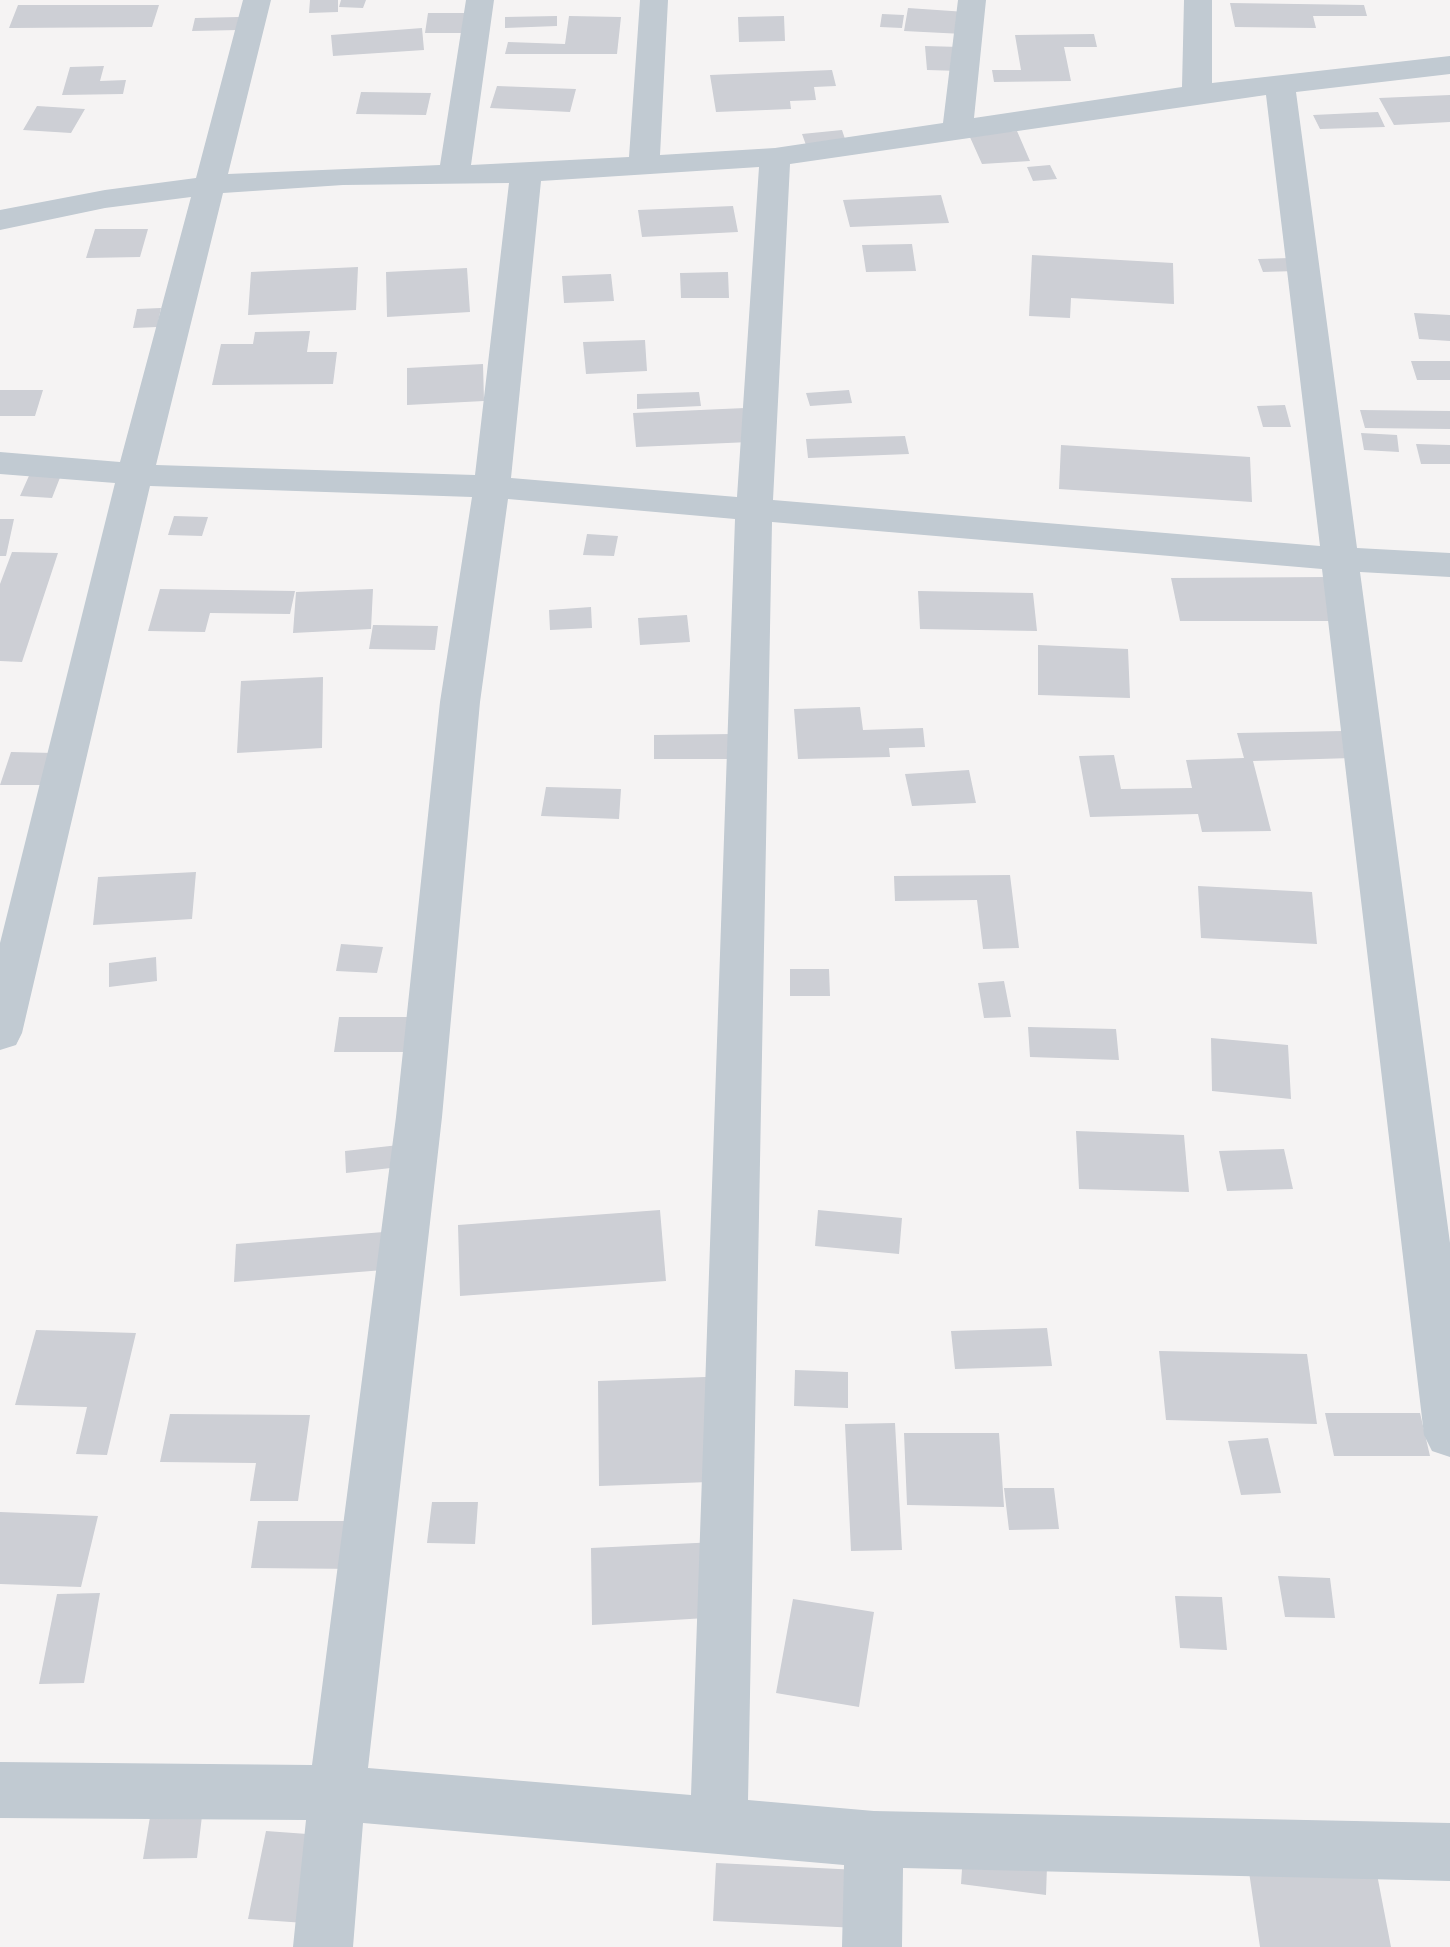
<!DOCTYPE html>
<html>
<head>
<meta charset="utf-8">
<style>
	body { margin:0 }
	canvas { display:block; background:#f5f3f3 }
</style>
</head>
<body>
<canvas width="1450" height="1947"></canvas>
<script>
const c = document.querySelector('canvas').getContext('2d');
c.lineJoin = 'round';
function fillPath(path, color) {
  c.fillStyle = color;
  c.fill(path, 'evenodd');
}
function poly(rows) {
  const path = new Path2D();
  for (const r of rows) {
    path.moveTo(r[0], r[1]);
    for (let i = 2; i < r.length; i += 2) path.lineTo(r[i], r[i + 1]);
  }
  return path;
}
fillPath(poly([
	[310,0,338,0,338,12,309,13],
	[341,0,366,0,363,8,339,7],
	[1230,3,1364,5,1367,16,1313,16,1316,28,1235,27],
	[18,5,159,5,152,27,9,28],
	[908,8,966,12,963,34,904,31],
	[428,13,475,13,472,33,425,33],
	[882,14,904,15,902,28,880,27],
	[557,16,557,26,505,28,505,17],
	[569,16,621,17,617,54,505,54,508,42,565,44],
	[784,16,785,41,739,42,738,17],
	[239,17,238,30,192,31,195,18],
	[422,28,424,50,333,56,331,35],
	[1094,34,1097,47,1064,47,1071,81,994,82,992,70,1021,70,1015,35],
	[925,46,960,47,961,71,927,70],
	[104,66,100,81,126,80,123,94,62,95,70,67],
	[832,70,836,86,814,87,816,100,790,101,791,109,716,112,710,75],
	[497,86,576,89,570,112,490,108],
	[361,92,431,93,426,115,356,114],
	[1450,95,1450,122,1394,125,1379,98],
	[37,106,85,109,71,133,23,130],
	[1378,112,1385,127,1320,129,1313,115],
	[842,130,846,142,806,145,802,134],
	[1017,131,1030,161,982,164,969,135],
	[1050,165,1057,179,1033,181,1027,167],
	[941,195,949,223,850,227,843,200],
	[733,206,738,232,642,237,638,210],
	[95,229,148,229,140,257,86,258],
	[912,244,916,271,866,272,862,245],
	[1032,255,1173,263,1174,304,1071,298,1070,318,1029,316],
	[1290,258,1296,271,1263,272,1258,259],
	[358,267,356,310,248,315,251,272],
	[467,268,470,312,387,317,386,272],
	[728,272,729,298,681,298,680,273],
	[611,274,614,301,564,303,562,276],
	[161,308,157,327,133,328,137,309],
	[1414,313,1450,315,1450,341,1419,339],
	[310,331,307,352,337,352,333,384,212,385,221,344,253,344,255,332],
	[645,340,647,371,586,374,583,342],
	[1411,361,1450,361,1450,380,1417,380],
	[483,364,484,401,407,405,407,368],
	[0,390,43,390,35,416,0,416],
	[849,390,852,403,810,406,806,393],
	[699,392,701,406,637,409,637,394],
	[1285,405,1291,427,1263,427,1257,406],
	[745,408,750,442,636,447,633,413],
	[1360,410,1450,411,1450,429,1365,428],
	[1361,433,1397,435,1399,452,1364,450],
	[905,436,909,454,808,458,806,439],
	[1416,444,1450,445,1450,464,1421,464],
	[1061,445,1250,457,1252,502,1059,489],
	[32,469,63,470,52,498,20,496],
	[174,516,208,517,202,536,168,535],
	[0,519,14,519,6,556,0,556],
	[587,534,618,536,614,556,583,555],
	[12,552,58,553,22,662,0,661,0,584],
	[1330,577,1342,621,1180,621,1171,578],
	[160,589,295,591,290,614,210,613,205,632,148,631],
	[373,589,371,629,293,633,296,592],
	[918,591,1033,593,1037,631,920,629],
	[591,607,592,628,550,630,549,610],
	[687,615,690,642,640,645,638,618],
	[373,625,438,626,435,650,369,649],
	[1038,645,1128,649,1130,698,1038,695],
	[323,677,322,748,237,753,241,681],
	[860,707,863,730,923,728,925,747,889,748,890,757,798,759,794,709],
	[1344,731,1352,758,1253,761,1271,831,1202,832,1198,814,1090,817,1079,756,1114,755,1121,789,1192,788,1186,760,1244,758,1237,733],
	[733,734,734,759,654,759,654,735],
	[11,752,54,753,43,785,0,785],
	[969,770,976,803,912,806,905,774],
	[546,787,621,789,619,819,541,816],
	[196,872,192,919,93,925,98,877],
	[1010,875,1019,948,983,949,977,900,895,901,894,876],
	[1198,886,1312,892,1317,944,1201,938],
	[341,944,383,947,377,973,336,971],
	[156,957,157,981,109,987,109,963],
	[790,969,829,969,830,996,790,996],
	[1004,981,1011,1017,984,1018,978,983],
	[339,1017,422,1017,418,1052,334,1052],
	[1028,1027,1116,1029,1119,1060,1030,1057],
	[1211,1038,1288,1045,1291,1099,1212,1091],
	[1076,1131,1184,1135,1189,1192,1079,1189],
	[408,1144,409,1166,346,1173,345,1151],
	[1284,1149,1293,1189,1227,1191,1219,1151],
	[660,1210,666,1281,460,1296,458,1225],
	[818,1210,902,1218,899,1254,815,1246],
	[396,1231,396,1269,234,1282,236,1244],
	[1047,1328,1052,1366,955,1369,951,1331],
	[36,1330,136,1333,107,1455,76,1454,87,1407,15,1405],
	[1159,1351,1307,1354,1317,1424,1166,1420],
	[795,1370,848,1372,848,1408,794,1406],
	[732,1376,737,1481,599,1486,598,1381],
	[1325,1413,1420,1413,1430,1456,1334,1456],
	[170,1414,310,1415,298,1501,250,1501,256,1463,160,1462],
	[895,1423,902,1550,851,1551,845,1424],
	[904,1433,999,1433,1004,1507,907,1505],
	[1268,1438,1281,1493,1241,1495,1228,1441],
	[1004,1488,1054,1488,1059,1529,1009,1530],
	[432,1502,478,1502,475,1544,427,1543],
	[0,1512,98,1516,81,1587,0,1584],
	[258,1521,365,1521,360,1569,251,1568],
	[717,1542,722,1617,592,1625,591,1548],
	[1278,1576,1330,1578,1335,1618,1285,1617],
	[100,1593,84,1683,39,1684,57,1594],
	[1175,1596,1222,1597,1227,1650,1180,1648],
	[793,1599,874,1612,859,1707,776,1693],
	[202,1816,197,1858,143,1859,150,1817],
	[266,1831,321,1835,305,1923,248,1919],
	[963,1854,1047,1866,1046,1895,961,1884],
	[716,1863,859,1870,858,1928,713,1921],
	[1375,1864,1391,1947,1260,1947,1248,1865]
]), '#cdcfd5');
fillPath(poly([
	[243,0,271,0,228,174,440,165,466,0,494,0,471,165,629,157,640,0,668,0,660,155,775,148,943,123,958,0,986,0,974,118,1182,87,1184,0,1212,0,1212,83,1450,56,1450,74,1296,92,1357,548,1450,553,1450,577,1360,572,1450,1243,1450,1457,1432,1451,1424,1435,1322,569,772,522,748,1800,874,1811,1450,1823,1450,1881,903,1868,902,1947,842,1947,844,1865,363,1823,353,1947,293,1947,306,1820,0,1818,0,1762,312,1765,396,1117,440,702,472,497,150,486,22,1033,16,1045,0,1050,0,943,115,483,0,474,0,452,120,462,191,197,105,208,0,230,0,210,105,190,196,178,243,0],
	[1266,95,1320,546,773,500,790,164,1266,95],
	[759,167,737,497,511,478,541,181,759,167],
	[509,183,475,475,156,465,223,193,343,185,509,183],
	[508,499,735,519,691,1795,368,1768,442,1117,480,702,508,499]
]), '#c1cad2');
</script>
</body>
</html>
